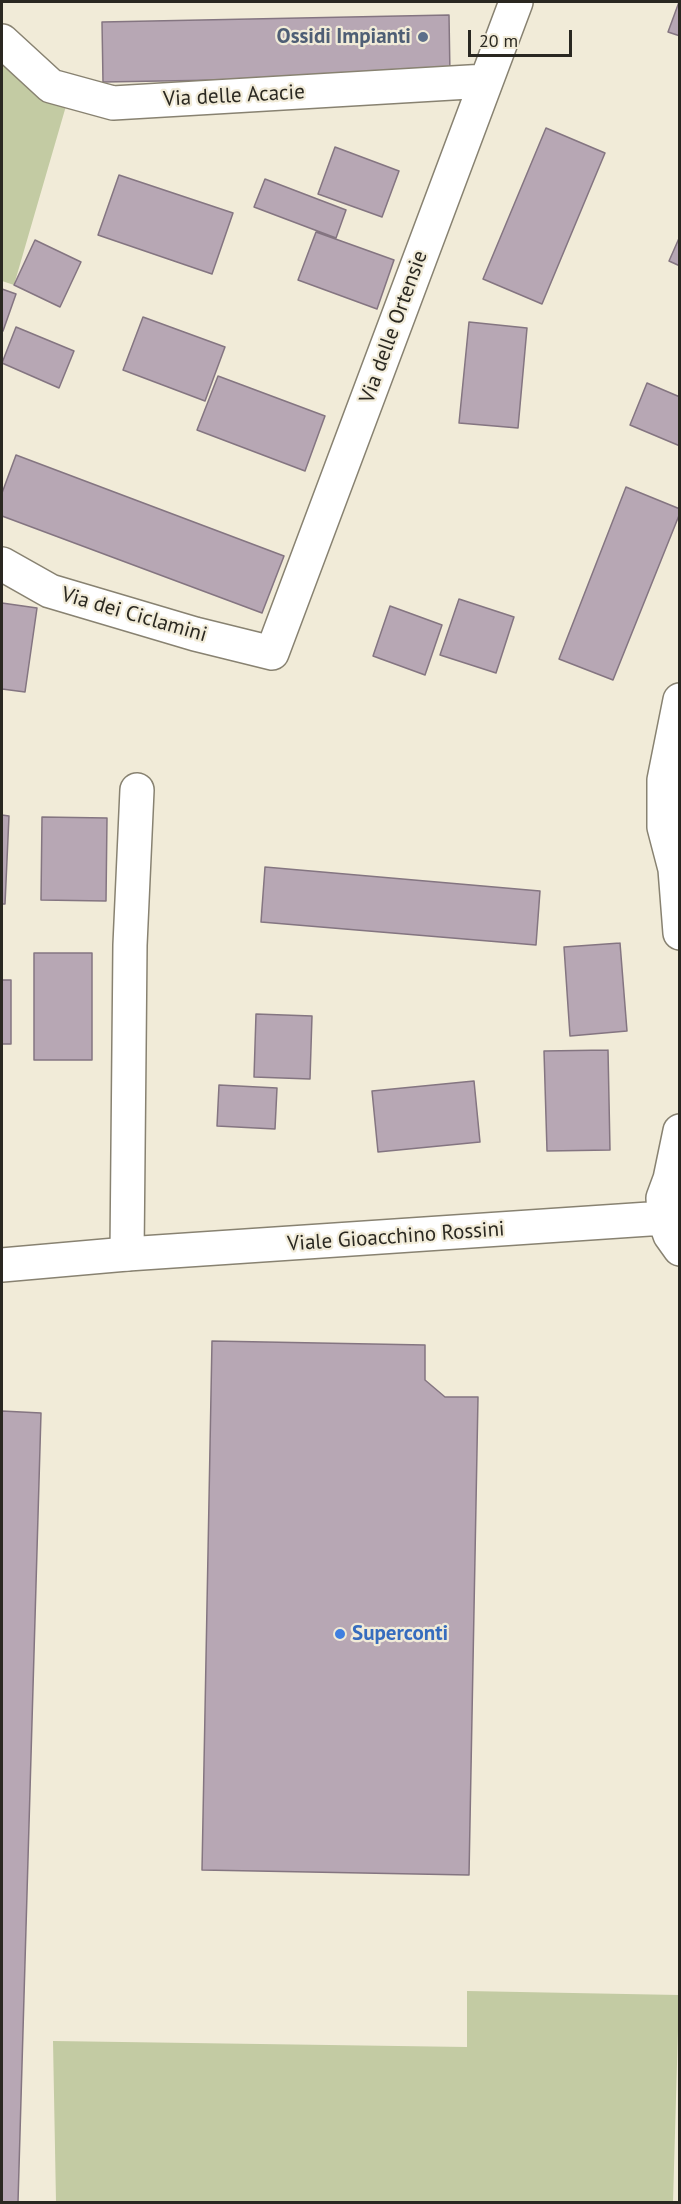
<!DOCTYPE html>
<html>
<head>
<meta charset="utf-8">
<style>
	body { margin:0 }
	#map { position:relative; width:681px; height:2204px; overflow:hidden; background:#f1ebd8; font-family:"PT Sans",sans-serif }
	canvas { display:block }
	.frame { position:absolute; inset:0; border:3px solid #2a2821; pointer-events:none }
	.scale { position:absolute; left:468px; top:30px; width:104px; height:27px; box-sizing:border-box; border:3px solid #2a2821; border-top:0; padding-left:8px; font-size:18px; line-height:21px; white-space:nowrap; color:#2a2821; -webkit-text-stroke:4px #f1ebd8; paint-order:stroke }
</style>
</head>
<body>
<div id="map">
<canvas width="681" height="2204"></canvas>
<div class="frame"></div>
<div class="scale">20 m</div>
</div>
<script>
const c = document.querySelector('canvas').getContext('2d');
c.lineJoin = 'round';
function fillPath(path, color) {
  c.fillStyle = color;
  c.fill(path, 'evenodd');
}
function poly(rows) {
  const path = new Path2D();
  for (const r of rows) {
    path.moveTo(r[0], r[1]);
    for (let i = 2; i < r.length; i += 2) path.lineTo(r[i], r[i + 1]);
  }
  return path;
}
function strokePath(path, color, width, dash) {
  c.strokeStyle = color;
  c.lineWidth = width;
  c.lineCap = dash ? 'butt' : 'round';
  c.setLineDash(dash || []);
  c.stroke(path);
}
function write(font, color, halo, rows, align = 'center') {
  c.font = font + ' "PT Sans",sans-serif';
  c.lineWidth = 4.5;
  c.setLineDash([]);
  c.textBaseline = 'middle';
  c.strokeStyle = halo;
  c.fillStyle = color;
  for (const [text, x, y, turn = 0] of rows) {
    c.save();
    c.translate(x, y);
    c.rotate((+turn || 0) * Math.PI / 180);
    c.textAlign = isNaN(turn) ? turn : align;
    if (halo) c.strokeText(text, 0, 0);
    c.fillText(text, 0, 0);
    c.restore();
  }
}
fillPath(poly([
	[2,57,66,106,14,285,2,281],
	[467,1991,679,1995,673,2202,56,2202,53,2041,467,2047]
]), '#c3cba3');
const building = poly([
	[679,2,680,2,680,36,668,32,679,2],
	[449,15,450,76,103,82,102,22,449,15],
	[546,128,605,153,542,304,483,279,546,128],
	[335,147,399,171,382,217,318,194,335,147],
	[119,175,233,213,212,274,98,235,119,175],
	[265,179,346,210,336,238,254,207,265,179],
	[316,232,394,260,377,309,298,280,316,232],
	[680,236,680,266,669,261,680,236],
	[35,240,81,262,60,307,14,285,35,240],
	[2,289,16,294,3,331,2,331,2,289],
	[143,317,225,347,205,401,123,370,143,317],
	[469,322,527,328,518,428,459,423,469,322],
	[16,327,74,351,59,388,2,363,16,327],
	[218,376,325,416,305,471,197,430,218,376],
	[647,383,680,397,680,446,630,425,647,383],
	[16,455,284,556,262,613,2,516,2,493,16,455],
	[626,487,680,509,680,513,613,680,559,659,626,487],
	[459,599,514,617,496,673,440,655,459,599],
	[2,603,37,608,25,692,2,689,2,603],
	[390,606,442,625,425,675,373,656,390,606],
	[2,815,9,816,5,904,2,904,2,815],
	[42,817,107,818,106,901,41,900,42,817],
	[265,867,540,891,536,945,261,922,265,867],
	[620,943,627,1031,570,1036,564,947,620,943],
	[34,953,92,953,92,1060,34,1060,34,953],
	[2,980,11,980,11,1044,2,1044,2,980],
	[256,1014,312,1016,310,1079,254,1077,256,1014],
	[608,1050,610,1150,547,1151,544,1051,608,1050],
	[474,1081,480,1142,378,1152,372,1091,474,1081],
	[219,1085,277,1088,275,1129,217,1126,219,1085],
	[212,1341,425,1345,425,1380,445,1397,478,1397,469,1875,202,1870,212,1341],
	[2,1411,41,1413,18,2202,2,2202,2,1411]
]);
fillPath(building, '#b7a7b4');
strokePath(building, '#847581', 1.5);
const street = poly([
	[2,41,51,86,113,103,486,81],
	[2,564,50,591,195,634,272,653,516,2],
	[127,1254,130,945,137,790]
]);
const secondary = poly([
	[680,700,664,780,664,827,675,869,680,933],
	[680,1166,670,1179,663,1198,664,1218,670,1235,680,1249],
	[670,1179,680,1131],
	[2,1265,127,1254,664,1218]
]);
strokePath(street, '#888271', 36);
strokePath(secondary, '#888271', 36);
strokePath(street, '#fff', 33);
strokePath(secondary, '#fff', 33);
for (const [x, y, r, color] of [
	[423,37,6,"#5c6f8a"],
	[340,1634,6,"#3f7fe0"]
]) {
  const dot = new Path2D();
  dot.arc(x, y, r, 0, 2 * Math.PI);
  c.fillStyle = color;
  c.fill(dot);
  strokePath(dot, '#f1ebd8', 2);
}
write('bold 21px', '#4e5e75', '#f1ebd8', [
	["Ossidi Impianti",411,37]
], 'right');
write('21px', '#2a2821', '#f1ebd8', [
	["Via delle Acacie",234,96,-3],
	["Via delle Ortensie",394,327,-70],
	["Via dei Ciclamini",134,615,16],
	["Viale Gioacchino Rossini",396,1237,-4]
]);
write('bold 21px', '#366cbe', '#f1ebd8', [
	["Superconti",352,1634]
], 'left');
</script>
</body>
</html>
